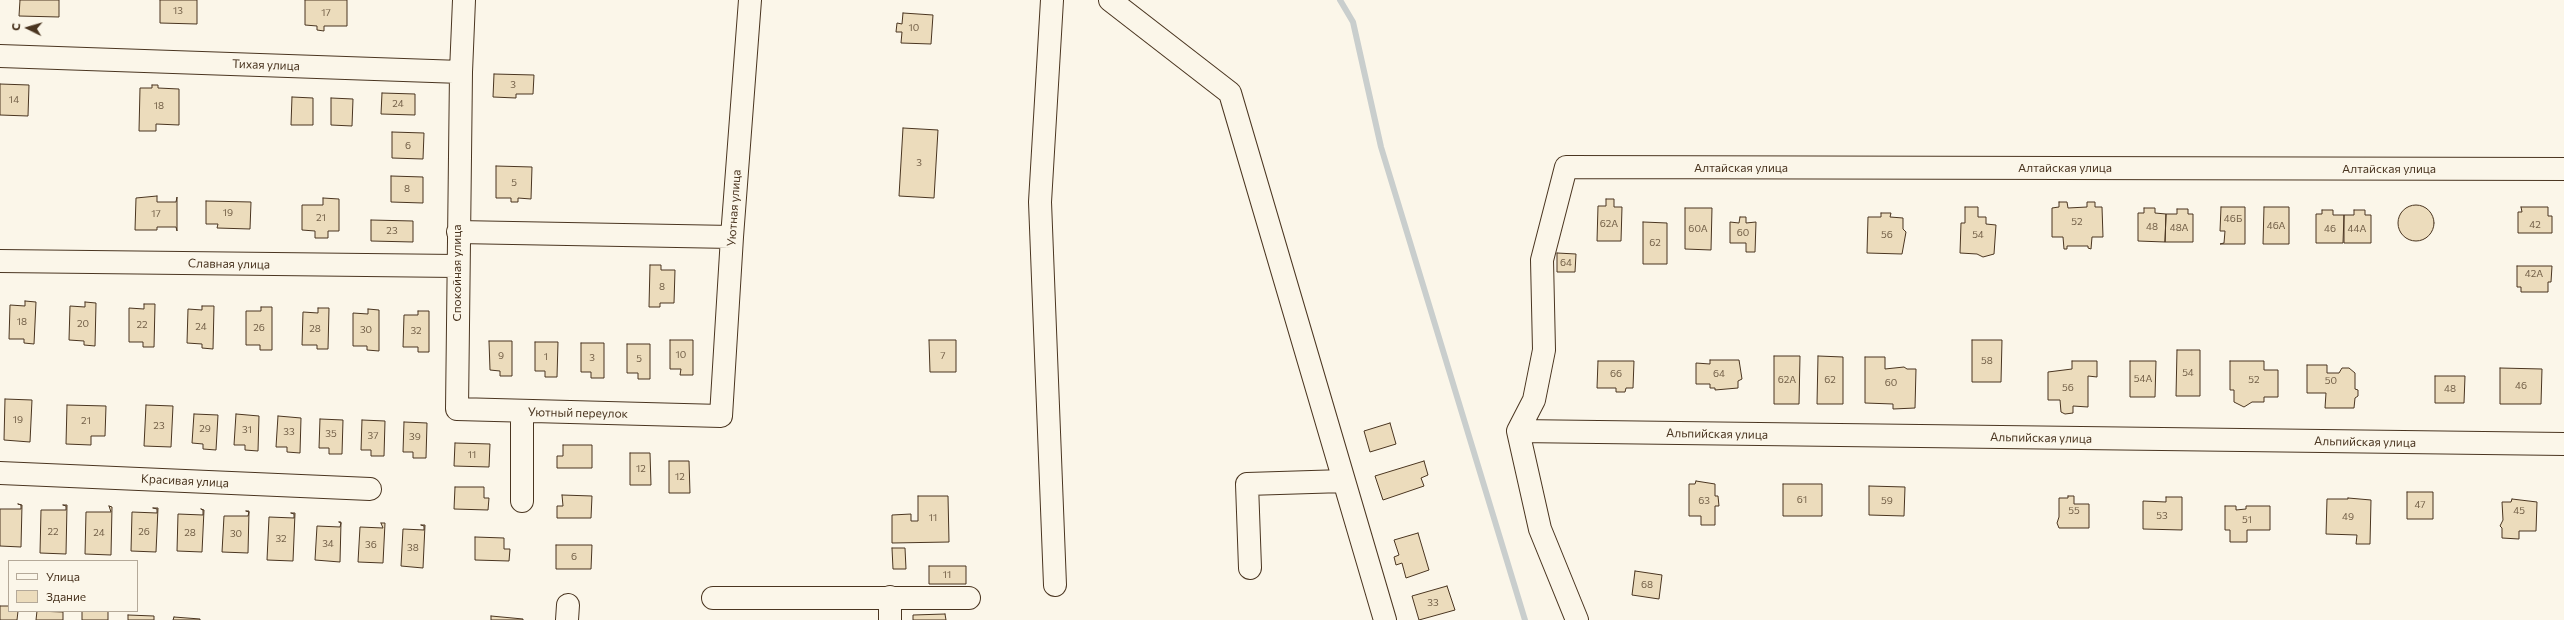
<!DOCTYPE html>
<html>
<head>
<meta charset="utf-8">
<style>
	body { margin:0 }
	#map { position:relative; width:2564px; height:620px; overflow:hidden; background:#fbf6e9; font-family:Commissioner,sans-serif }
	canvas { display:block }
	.legend { position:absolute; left:8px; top:560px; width:130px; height:52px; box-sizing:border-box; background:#fbf6e9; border:1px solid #b4a999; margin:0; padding:5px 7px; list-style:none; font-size:12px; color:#4a3520 }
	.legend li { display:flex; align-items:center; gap:8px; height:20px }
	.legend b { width:20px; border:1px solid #b4a999 }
	.north { position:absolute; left:8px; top:8px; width:40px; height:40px; -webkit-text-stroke:3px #fbf6e9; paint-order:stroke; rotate:275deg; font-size:11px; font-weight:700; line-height:16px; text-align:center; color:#4a3520 }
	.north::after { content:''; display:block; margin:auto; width:14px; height:18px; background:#4a3520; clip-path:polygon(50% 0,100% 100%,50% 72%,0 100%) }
</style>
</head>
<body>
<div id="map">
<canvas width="2564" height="620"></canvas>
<ul class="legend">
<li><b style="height:5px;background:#fbf6e9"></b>Улица</li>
<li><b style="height:11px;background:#ecdcbc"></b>Здание</li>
</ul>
<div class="north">С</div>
</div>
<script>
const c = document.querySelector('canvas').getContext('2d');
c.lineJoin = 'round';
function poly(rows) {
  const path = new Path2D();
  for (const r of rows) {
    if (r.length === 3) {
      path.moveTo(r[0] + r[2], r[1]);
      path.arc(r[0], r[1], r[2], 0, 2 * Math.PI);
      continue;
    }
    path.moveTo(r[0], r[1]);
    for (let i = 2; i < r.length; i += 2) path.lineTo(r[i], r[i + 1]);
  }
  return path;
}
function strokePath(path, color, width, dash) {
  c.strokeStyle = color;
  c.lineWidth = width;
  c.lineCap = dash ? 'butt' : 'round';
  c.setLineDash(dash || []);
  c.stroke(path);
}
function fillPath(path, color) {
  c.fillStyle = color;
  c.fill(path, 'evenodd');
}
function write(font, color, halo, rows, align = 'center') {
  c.font = font + ' Commissioner,sans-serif';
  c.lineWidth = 3;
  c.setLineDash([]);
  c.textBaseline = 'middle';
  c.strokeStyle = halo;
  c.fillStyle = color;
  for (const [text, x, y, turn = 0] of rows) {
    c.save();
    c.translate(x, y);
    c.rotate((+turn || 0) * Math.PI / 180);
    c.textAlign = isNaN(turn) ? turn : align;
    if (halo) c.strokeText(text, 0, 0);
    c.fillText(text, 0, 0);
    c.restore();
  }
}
strokePath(poly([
	[1340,0,1353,22,1381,147,1525,620]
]), '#c9cecd', 6);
const building = poly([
	[20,0,59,0,59,17,19,16,20,0],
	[160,0,197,0,197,24,160,23,160,0],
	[305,0,347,0,347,26,324,26,324,31,317,30,317,26,305,25,305,0],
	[903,13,933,15,931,44,901,43,902,32,896,32,897,23,902,24,903,13],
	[494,74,534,75,533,94,516,94,516,98,493,97,494,74],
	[0,84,29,85,28,116,0,115,0,84],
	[152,85,158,85,158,88,179,89,179,125,156,124,156,131,139,131,140,88,152,88,152,85],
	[382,93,415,94,415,115,381,114,382,93],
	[292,97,313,98,313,125,291,125,292,97],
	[331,98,353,99,352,126,331,125,331,98],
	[903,128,938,130,934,198,899,196,903,128],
	[392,132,424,133,423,159,392,158,392,132],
	[496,166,532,167,531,199,518,198,518,202,511,202,511,198,496,198,496,166],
	[391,176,423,177,423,203,391,202,391,176],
	[157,196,157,202,176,202,177,197,177,231,176,227,157,227,157,230,135,230,136,198,157,196],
	[323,198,339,199,339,231,328,231,328,238,315,238,315,231,302,230,302,205,323,205,323,198],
	[1606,199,1614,199,1614,207,1622,207,1621,241,1597,241,1598,206,1606,206,1606,199],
	[206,201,251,202,250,229,217,228,218,224,206,224,206,201],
	[2059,202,2067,202,2068,208,2087,207,2087,202,2095,202,2095,207,2102,207,2103,237,2092,237,2091,249,2088,248,2088,246,2067,246,2067,249,2064,249,2063,237,2052,237,2052,208,2059,207,2059,202],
	[2416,223,18],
	[1965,207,1978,207,1978,217,1986,217,1986,224,1996,225,1994,254,1983,257,1977,254,1960,253,1961,223,1965,223,1965,207],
	[2221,207,2245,207,2245,244,2220,244,2224,243,2225,231,2220,231,2221,207],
	[2264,207,2289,207,2289,244,2263,244,2264,207],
	[2521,207,2548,207,2548,216,2552,216,2552,233,2518,233,2518,212,2522,212,2521,207],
	[1685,208,1712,208,1711,250,1685,249,1685,208],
	[2144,208,2155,208,2155,213,2166,214,2165,242,2138,241,2138,213,2144,213,2144,208],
	[2177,209,2188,209,2188,214,2193,214,2193,242,2165,242,2166,214,2177,214,2177,209],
	[2322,210,2333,210,2333,215,2344,215,2343,243,2316,243,2316,214,2322,214,2322,210],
	[2354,210,2365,210,2365,215,2371,215,2371,243,2344,243,2344,215,2354,215,2354,210],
	[1881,213,1891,213,1890,217,1903,218,1903,229,1906,232,1902,254,1867,253,1868,217,1881,217,1881,213],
	[1740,217,1746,217,1746,223,1756,222,1755,252,1746,252,1746,243,1730,243,1730,222,1739,223,1740,217],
	[371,220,413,221,413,242,371,241,371,220],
	[1643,222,1667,223,1667,264,1643,264,1643,222],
	[1557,253,1576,254,1575,272,1557,272,1557,253],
	[650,265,661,265,661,270,675,270,674,303,660,303,660,307,649,307,650,265],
	[2517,266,2552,266,2551,282,2548,282,2548,292,2521,292,2521,287,2517,287,2517,266],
	[25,301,36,302,34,344,24,343,24,339,9,339,10,305,25,306,25,301],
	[85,302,96,303,95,346,84,345,84,341,69,340,70,306,85,307,85,302],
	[144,304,155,304,154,347,143,347,143,342,129,342,129,308,144,309,144,304],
	[202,306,214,306,213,349,202,348,202,344,187,343,188,309,202,310,202,306],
	[261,307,272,307,272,350,260,350,260,345,246,345,246,311,261,311,261,307],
	[318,308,329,308,328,349,317,349,317,345,302,345,303,312,318,313,318,308],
	[368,309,379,310,379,351,367,350,367,346,353,346,353,313,368,314,368,309],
	[418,311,429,311,429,352,418,352,418,347,403,347,404,315,418,315,418,311],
	[670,340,693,340,693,375,680,375,681,369,670,369,670,340],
	[929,340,956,340,956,372,930,372,929,340],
	[1972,340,2002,340,2001,382,1972,382,1972,340],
	[489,341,512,341,512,376,500,376,500,371,490,370,489,341],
	[535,342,558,342,557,377,545,377,545,371,535,371,535,342],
	[581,343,604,343,604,378,591,378,591,372,581,372,581,343],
	[627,344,650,344,650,379,638,379,638,373,627,373,627,344],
	[2177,350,2200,350,2200,396,2176,396,2177,350],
	[1774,356,1800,356,1799,404,1774,404,1774,356],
	[1818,356,1843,357,1843,404,1817,404,1818,356],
	[1865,357,1885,357,1885,369,1904,367,1907,369,1916,369,1915,408,1893,409,1893,404,1865,403,1865,357],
	[1710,360,1739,360,1742,379,1738,381,1738,388,1715,390,1715,388,1710,388,1710,384,1696,384,1696,363,1710,364,1710,360],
	[1598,361,1634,361,1633,388,1626,388,1625,392,1616,392,1616,388,1597,388,1598,361],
	[2072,361,2097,361,2097,377,2088,376,2088,407,2073,406,2073,413,2065,414,2061,412,2060,400,2048,400,2048,372,2072,369,2072,361],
	[2130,361,2156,361,2155,397,2130,397,2130,361],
	[2230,361,2264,361,2264,370,2278,370,2278,397,2264,397,2264,402,2252,402,2244,407,2234,402,2234,390,2230,390,2230,361],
	[2307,365,2327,365,2327,373,2339,373,2342,368,2349,368,2355,373,2355,389,2358,390,2358,396,2355,398,2354,408,2325,408,2326,393,2307,393,2307,365],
	[2500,368,2542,369,2541,404,2500,404,2500,368],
	[2435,376,2465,376,2464,403,2435,403,2435,376],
	[5,399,32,400,30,442,4,440,5,399],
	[67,405,106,406,105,436,91,436,91,445,66,444,67,405],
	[146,405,173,406,171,447,144,446,146,405],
	[194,414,218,415,216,450,203,449,203,444,192,443,194,414],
	[236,414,259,416,258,451,245,450,245,445,234,445,236,414],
	[278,416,301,418,300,453,287,452,287,447,276,447,278,416],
	[320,419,343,420,342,454,329,454,329,448,319,448,320,419],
	[362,420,385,421,384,456,371,456,371,450,361,450,362,420],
	[404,422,427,423,426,458,413,458,413,452,403,452,404,422],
	[1390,423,1396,444,1370,452,1364,431,1390,423],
	[455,443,490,444,489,467,454,466,455,443],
	[563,445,592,445,592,468,557,468,557,456,563,456,563,445],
	[630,453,650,453,651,485,630,485,630,453],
	[669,461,689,461,690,493,669,493,669,461],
	[1424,461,1428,475,1421,478,1424,486,1383,500,1375,476,1424,461],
	[1696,481,1715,484,1715,496,1718,496,1719,506,1715,506,1715,525,1701,525,1701,516,1689,516,1689,484,1695,484,1696,481],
	[1783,484,1822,484,1822,516,1783,516,1783,484],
	[1869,486,1905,487,1904,516,1869,515,1869,486],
	[455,487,484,487,484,498,489,498,488,510,454,509,455,487],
	[2407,492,2433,492,2433,519,2407,519,2407,492],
	[562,495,592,496,591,518,557,518,557,506,563,506,562,495],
	[918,496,948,496,949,542,892,543,892,515,911,514,911,521,918,521,918,496],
	[2068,496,2074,496,2074,504,2089,504,2089,528,2059,528,2057,523,2059,517,2059,498,2068,498,2068,496],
	[2166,497,2182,497,2182,530,2143,529,2143,501,2166,502,2166,497],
	[2348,498,2371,500,2370,544,2356,544,2357,535,2326,534,2327,499,2348,499,2348,498],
	[2512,499,2537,502,2536,531,2519,531,2519,539,2502,538,2502,528,2500,526,2503,520,2502,502,2511,502,2512,499],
	[18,504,22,505,21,547,0,546,0,509,21,509,21,505,18,504],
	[63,505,67,505,66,554,40,553,41,510,66,510,66,506,63,505],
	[109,506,112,507,111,555,85,554,86,512,111,512,109,506],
	[2225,506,2236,506,2236,510,2246,509,2246,506,2270,506,2270,530,2247,530,2247,542,2230,542,2230,530,2225,530,2225,506],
	[153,508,158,508,156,552,131,551,132,512,157,513,157,509,153,508],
	[201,509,204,510,202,552,177,551,178,514,203,515,203,510,201,509],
	[246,511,249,511,248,553,222,552,224,516,248,516,249,512,246,511],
	[291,513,295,513,293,561,267,560,269,517,294,518,294,514,291,513],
	[339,522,341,522,340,562,315,560,317,526,340,527,341,523,339,522],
	[381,523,385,523,383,563,358,562,360,527,383,528,381,523],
	[421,525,425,525,423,568,401,566,403,529,424,530,424,526,421,525],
	[1418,533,1429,570,1406,578,1402,563,1396,565,1394,557,1399,555,1394,540,1418,533],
	[475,537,504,538,504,549,510,549,509,561,475,560,475,537],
	[556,545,592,545,591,569,556,569,556,545],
	[892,548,905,548,906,569,893,569,892,548],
	[929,566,966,566,966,584,929,584,929,566],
	[1635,571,1662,575,1659,599,1632,595,1635,571],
	[1447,586,1455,610,1419,620,1412,596,1447,586],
	[0,606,9,606,9,611,18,611,17,620,0,620,0,606],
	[37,611,63,612,63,620,36,620,37,611],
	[82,611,108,611,108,620,82,620,82,611],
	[945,614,946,620,913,620,913,615,945,614],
	[128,615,154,616,154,620,128,620,128,615],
	[491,616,523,619,523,620,491,620,491,616],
	[174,617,200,619,200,620,173,620,174,617]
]);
fillPath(building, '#ecdcbc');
strokePath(building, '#4a3520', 1);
const minor = poly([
	[1052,0,1040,202,1055,585],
	[1110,0,1230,93,1385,620],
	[0,56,461,72,464,0],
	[461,72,457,409,721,416,732,237,750,0],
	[458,232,732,237],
	[0,261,457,266],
	[1518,431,2564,444],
	[0,473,370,489],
	[522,501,522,412],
	[1250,568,1247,484,1344,481],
	[890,597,890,620],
	[713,598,969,598],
	[567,620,568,605],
	[1577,620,1540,529,1518,431,1534,400,1544,350,1542,260,1566,167,2564,169]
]);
strokePath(minor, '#4a3520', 24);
strokePath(minor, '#fbf6e9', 22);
write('10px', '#725f47', null, [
	["13",178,11],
	["17",326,13],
	["10",914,28],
	["3",513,85],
	["14",14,100],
	["24",398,104],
	["18",159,106],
	["6",408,146],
	["3",919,163],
	["5",514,183],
	["8",407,189],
	["19",228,213],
	["17",156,214],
	["21",321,218],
	["46Б",2233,219],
	["52",2077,222],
	["62А",1609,224],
	["42",2535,225],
	["46А",2276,226],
	["48",2152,227],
	["48А",2179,228],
	["60А",1698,229],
	["46",2330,229],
	["44А",2357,229],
	["23",392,231],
	["60",1743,233],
	["56",1887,235],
	["54",1978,235],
	["62",1655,243],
	["64",1566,263],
	["42А",2534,274],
	["8",662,287],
	["18",22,322],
	["20",83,324],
	["22",142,325],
	["24",201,327],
	["26",259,328],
	["28",315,329],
	["30",366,330],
	["32",416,331],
	["10",681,355],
	["9",501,356],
	["7",943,356],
	["1",546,357],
	["3",592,358],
	["5",639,359],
	["58",1987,361],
	["54",2188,373],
	["66",1616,374],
	["64",1719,374],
	["54А",2143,379],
	["62А",1787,380],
	["62",1830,380],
	["52",2254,380],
	["50",2331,381],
	["60",1891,383],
	["46",2521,386],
	["56",2068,388],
	["48",2450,389],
	["19",18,420],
	["21",86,421],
	["23",159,426],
	["29",205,429],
	["31",247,430],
	["33",289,432],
	["35",331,434],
	["37",373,436],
	["39",415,437],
	["11",472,455],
	["12",641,469],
	["12",680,477],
	["61",1802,500],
	["63",1704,501],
	["59",1887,501],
	["47",2420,505],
	["55",2074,511],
	["45",2519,511],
	["53",2162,516],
	["49",2348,517],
	["11",933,518],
	["51",2247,520],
	["22",53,532],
	["26",144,532],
	["24",99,533],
	["28",190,533],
	["30",236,534],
	["32",281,539],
	["34",328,544],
	["36",371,545],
	["38",413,548],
	["6",574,557],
	["11",947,575],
	["68",1647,585],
	["33",1433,603]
]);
write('12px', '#4a3520', '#fbf6e9', [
	["Тихая улица",266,65,2],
	["Алтайская улица",1741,168],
	["Алтайская улица",2065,168],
	["Алтайская улица",2389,169],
	["Уютная улица",734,208,-86],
	["Славная улица",229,264,1],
	["Спокойная улица",457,273,-90],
	["Уютный переулок",578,413,1],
	["Альпийская улица",1717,434,1],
	["Альпийская улица",2041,438,1],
	["Альпийская улица",2365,442,1],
	["Красивая улица",185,481,3]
]);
</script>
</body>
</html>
